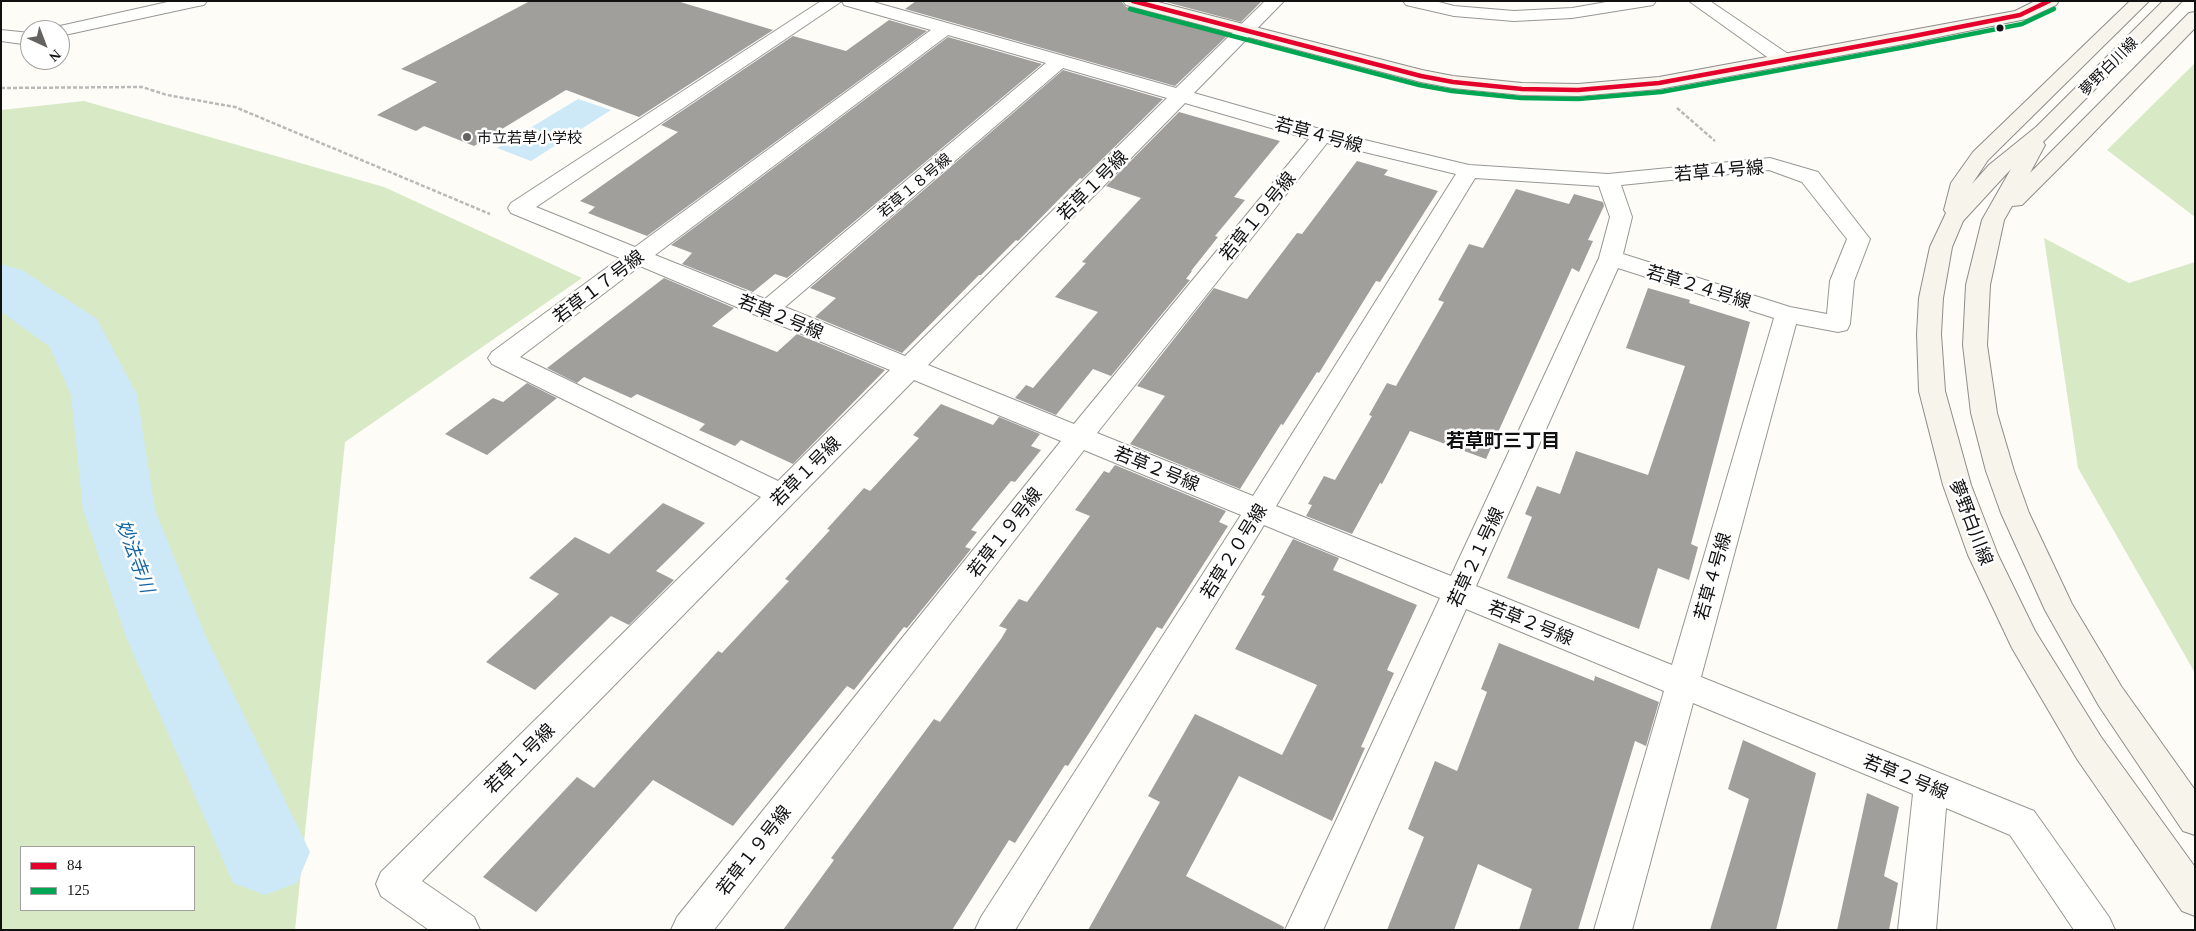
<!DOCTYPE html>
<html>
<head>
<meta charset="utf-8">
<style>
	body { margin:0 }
	#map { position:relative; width:2196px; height:931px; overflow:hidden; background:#fdfcf7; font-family:Georgia,serif }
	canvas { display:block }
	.frame { position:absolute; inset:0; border:2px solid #111; pointer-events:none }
	.legend { position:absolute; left:20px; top:846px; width:175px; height:65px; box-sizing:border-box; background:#fff; border:1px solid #a0a0a0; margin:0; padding:6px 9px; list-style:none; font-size:15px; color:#111 }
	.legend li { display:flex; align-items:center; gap:10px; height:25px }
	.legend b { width:25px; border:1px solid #a0a0a0 }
	.north { position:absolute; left:20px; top:20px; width:50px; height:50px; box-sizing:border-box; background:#fff; border:1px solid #a0a0a0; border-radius:50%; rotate:137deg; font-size:14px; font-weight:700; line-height:20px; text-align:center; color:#111 }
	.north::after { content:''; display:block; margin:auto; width:18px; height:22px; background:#646362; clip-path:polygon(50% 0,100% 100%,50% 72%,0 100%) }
</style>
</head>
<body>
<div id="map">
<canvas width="2196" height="931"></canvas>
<div class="frame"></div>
<ul class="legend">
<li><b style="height:6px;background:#e4002b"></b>84</li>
<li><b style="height:6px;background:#00a651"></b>125</li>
</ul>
<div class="north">N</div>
</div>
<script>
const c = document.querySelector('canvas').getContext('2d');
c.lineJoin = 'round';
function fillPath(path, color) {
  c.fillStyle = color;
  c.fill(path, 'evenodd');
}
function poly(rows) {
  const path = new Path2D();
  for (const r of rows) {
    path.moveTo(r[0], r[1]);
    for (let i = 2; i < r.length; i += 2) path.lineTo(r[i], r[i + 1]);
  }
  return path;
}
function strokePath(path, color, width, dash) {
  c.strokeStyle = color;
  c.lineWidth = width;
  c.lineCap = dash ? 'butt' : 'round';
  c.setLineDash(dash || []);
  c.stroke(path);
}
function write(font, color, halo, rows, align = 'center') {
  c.font = font + ' Georgia,"Noto Sans JP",serif';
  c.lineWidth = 5;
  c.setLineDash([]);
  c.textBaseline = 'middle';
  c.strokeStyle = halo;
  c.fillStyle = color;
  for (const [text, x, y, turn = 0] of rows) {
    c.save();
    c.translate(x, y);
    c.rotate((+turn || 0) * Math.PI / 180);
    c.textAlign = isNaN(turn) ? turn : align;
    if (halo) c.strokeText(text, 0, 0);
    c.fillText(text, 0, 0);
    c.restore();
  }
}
fillPath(poly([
	[2195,63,2195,217,2107,150],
	[84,101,384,187,582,278,345,442,295,930,1,930,1,110],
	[194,847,194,910,21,910,21,847],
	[2044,238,2129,283,2195,262,2195,673,2078,468]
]), '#d8eac5');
fillPath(poly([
	[578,99,611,110,531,161,497,148]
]), '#cde8f7');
fillPath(poly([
	[1,264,22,270,97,319,137,395,155,510,206,637,310,852,297,883,265,895,233,883,126,637,83,510,71,395,49,346,1,312,1,264]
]), '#cde8f7');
fillPath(poly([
	[530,1,677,1,773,30,639,117,566,90,474,146,424,126,416,131,377,115,437,82,401,69],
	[916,1,1121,1,1126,7,1229,34,1175,86,905,9],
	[1162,1,1262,1,1241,22],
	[889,20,927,31,647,236,588,213,595,207,580,201,678,132,661,125,793,36,846,51],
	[948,37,1042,64,787,278,775,274,753,292,682,264,692,253,671,245],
	[1063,70,1163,99,1082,179,1080,178,1018,241,1016,240,981,275,979,275,902,353,815,317,836,298,810,288],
	[1179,112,1280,141,1234,197,1245,200,1215,236,1218,237,1191,271,1192,271,1186,279,1190,280,1111,376,1093,369,1056,415,1015,398,1026,385,1033,388,1098,312,1055,297,1086,263,1082,262,1141,198,1106,186],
	[1357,161,1388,170,1384,175,1438,191,1380,282,1376,281,1319,373,1317,372,1283,425,1281,424,1240,489,1130,444,1165,396,1137,386,1214,288,1247,299,1297,233,1302,234],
	[1516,189,1569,204,1574,194,1603,202,1604,206,1588,240,1593,241,1579,272,1572,268,1486,459,1410,431,1382,484,1380,483,1352,534,1306,516,1312,505,1308,504,1324,476,1335,480,1372,416,1369,415,1387,383,1396,386,1444,302,1438,300,1469,244,1483,248],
	[664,278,734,308,712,326,777,352,797,334,885,370,793,464,741,440,735,446,699,430,705,424,637,394,631,398,584,377,577,383,547,368],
	[1648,288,1690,300,1689,303,1750,322,1691,544,1698,547,1689,580,1658,568,1639,629,1507,578,1532,517,1525,514,1537,486,1560,494,1576,451,1648,475,1685,366,1626,348],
	[527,383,557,398,487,455,445,434,493,398,503,402],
	[941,404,993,425,999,417,1040,434,1031,446,1041,450,1015,482,1011,481,971,530,977,532,965,547,971,549,951,574,907,628,904,627,854,690,847,686,733,826,653,780,536,912,483,877,577,777,594,788,718,651,722,653,789,581,785,579,830,530,827,529,864,488,870,491,919,438,913,435],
	[1115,465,1226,511,1219,522,1228,526,1162,629,1157,627,1068,766,1065,765,1015,843,1009,840,952,930,783,930,834,860,831,858,934,719,940,722,1001,639,1007,629,999,626,1019,599,1027,602,1090,516,1075,510,1104,471,1109,473],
	[663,503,705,523,656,571,674,580,629,625,611,616,535,690,486,662,559,594,529,578,575,537,609,554],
	[1293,539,1339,558,1333,570,1417,605,1387,670,1394,673,1361,747,1365,748,1332,821,1239,776,1186,876,1284,927,1283,930,1088,930,1160,802,1148,796,1195,714,1282,755,1317,685,1235,649,1265,596,1261,595],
	[1499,643,1594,681,1595,676,1659,702,1646,746,1635,741,1578,930,1519,930,1532,889,1478,864,1454,930,1387,930,1424,837,1408,829,1435,761,1457,771,1487,692,1481,689],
	[1743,740,1816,773,1776,930,1710,930,1749,799,1728,789],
	[1867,793,1899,807,1884,876,1898,883,1889,930,1837,930]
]), '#a19f9c');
const street = poly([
	[172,1,207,1,204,5,198,6,60,36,60,30,52,30,54,27,60,26,172,1],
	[821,1,870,1,1176,88,1265,1,1284,1,1194,93,1327,131,1469,165,1608,174,1770,158,1818,172,1870,239,1854,281,1850,324,1847,330,1838,332,1796,324,1701,677,2034,811,2109,917,2115,930,2074,930,2010,835,1946,808,1936,930,1898,930,1913,794,1693,703,1632,930,1594,930,1664,691,1466,609,1323,930,1285,930,1440,598,1264,525,1015,930,975,930,981,917,1241,515,1084,450,714,930,671,930,677,917,1061,441,914,380,422,881,474,917,480,930,429,930,381,896,376,884,381,872,761,497,492,364,488,358,492,352,620,258,511,213,508,208,511,203,821,1],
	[842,1,844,5,931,30,635,247,536,207,842,1],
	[948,35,1046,63,765,299,655,255,948,35],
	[1063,68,1167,98,905,356,785,307,1063,68],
	[1185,103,1309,139,1074,424,928,365,1185,103],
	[1327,143,1456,174,1253,496,1097,433,1327,143],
	[1769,170,1802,182,1847,239,1830,281,1827,314,1790,307,1623,254,1632,217,1621,185,1769,170],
	[1475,178,1599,186,1610,217,1599,258,1451,576,1276,506,1475,178],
	[640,266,758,316,890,370,778,481,520,357,640,266],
	[1618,268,1774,318,1672,665,1476,586,1618,268],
	[1403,1,1435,1,1454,6,1514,11,1572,8,1612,1,1656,1,1653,5,1647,6,1572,18,1514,21,1454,16,1406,5,1403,1],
	[1689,1,1710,1,1791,56,1793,60,1791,64,1784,66,1777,64,1689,1],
	[1,30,30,33,30,45,1,41,1,30]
]);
const secondary = poly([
	[1123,1,1154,1,1422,70,1453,76,1522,83,1578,84,1659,77,2015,11,2035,1,2059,1,2056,5,2026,19,1909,43,1659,89,1578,96,1522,95,1453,88,1421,82,1126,5,1123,1],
	[2130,1,2149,1,1988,160,1972,184,1989,165,2036,127,2163,1,2182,1,2043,142,2045,145,2030,173,2189,13,2195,12,2195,28,2068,159,2022,205,2012,206,2004,220,1990,285,1987,345,1997,413,2014,471,2029,513,2072,604,2121,686,2195,790,2195,835,2183,831,2099,706,2045,610,2001,513,1986,471,1971,413,1963,345,1966,285,1982,220,2011,169,1963,221,1952,247,1943,298,1941,334,1945,391,1971,485,1998,555,2035,631,2101,737,2195,867,2195,916,2182,911,2077,759,2012,648,1968,555,1943,485,1919,391,1917,334,1919,298,1930,247,1946,213,1944,210,1951,183,1973,152,2130,1]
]);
strokePath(street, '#979795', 2);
strokePath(secondary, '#8e8d8b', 2);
strokePath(poly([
	[1,88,142,87,167,95,235,107,490,214],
	[1677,108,1715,141]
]), '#b9b9b8', 2.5, [4, 2]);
fillPath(street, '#fffffe');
fillPath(secondary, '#f6f4eb');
strokePath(poly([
	[1133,1,1421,76,1453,82,1522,89,1578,90,1659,83,1909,37,2020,15,2049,1]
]), '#e4002b', 4.5);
strokePath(poly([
	[1130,9,1419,85,1452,91,1521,98,1578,99,1661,92,1911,46,2022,24,2054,9]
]), '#00a651', 4.5);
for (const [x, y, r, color] of [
	[2000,28,4.5,"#111"],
	[467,137,5,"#646362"]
]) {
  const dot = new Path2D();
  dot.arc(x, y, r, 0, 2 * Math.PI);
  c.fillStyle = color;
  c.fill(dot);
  strokePath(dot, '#fff', 2);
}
write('15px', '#111', '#fff', [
	["夢野白川線",2108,66,-45],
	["若草１８号線",914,185,-40]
]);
write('15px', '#111', '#fff', [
	["市立若草小学校",477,137]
], 'left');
write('18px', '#111', '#fff', [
	["若草４号線",1319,134,15],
	["若草４号線",1719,170,-5],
	["若草１号線",1092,185,-45],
	["若草１９号線",1257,216,-51],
	["若草１７号線",598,286,-37],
	["若草２４号線",1699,286,17],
	["若草２号線",781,316,22],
	["若草２号線",1157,468,22],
	["若草１号線",805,471,-45],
	["夢野白川線",1972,522,69],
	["若草１９号線",1004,532,-52],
	["若草２０号線",1233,551,-58],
	["若草２１号線",1475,557,-65],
	["若草４号線",1712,576,-74],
	["若草２号線",1531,622,22],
	["若草１号線",519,758,-45],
	["若草２号線",1906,776,22],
	["若草１９号線",753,850,-52]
]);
write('bold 19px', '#111', '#fff', [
	["若草町三丁目",1503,440]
]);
write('italic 19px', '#1768a6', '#fff', [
	["妙法寺川",136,556,70]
]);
</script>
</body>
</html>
